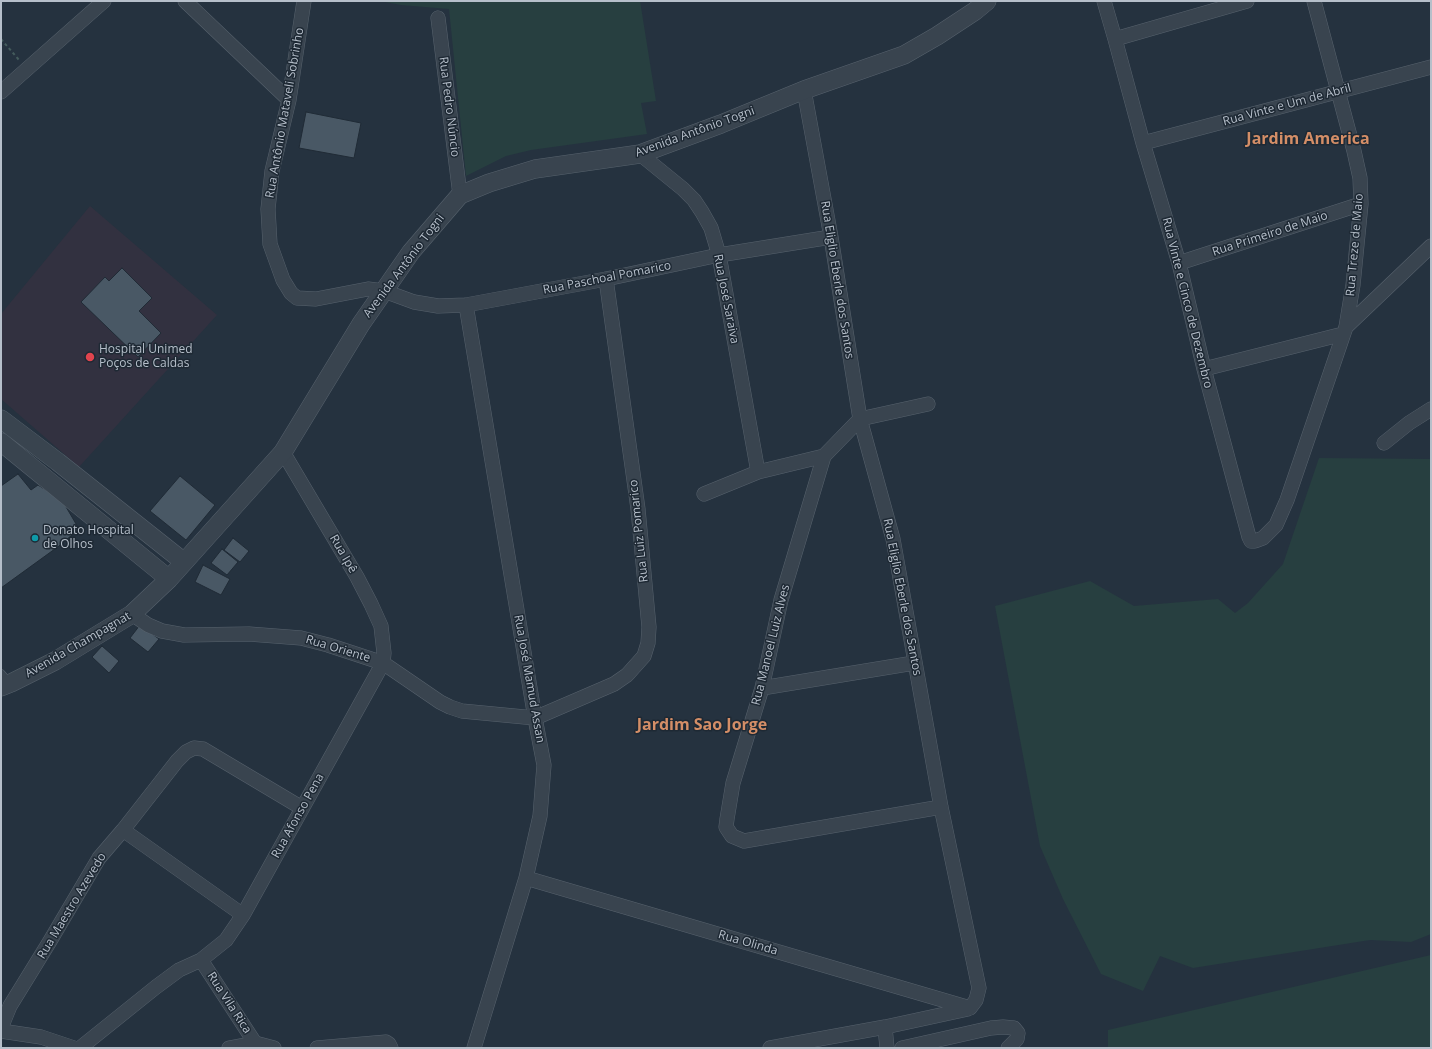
<!DOCTYPE html>
<html>
<head>
<meta charset="utf-8">
<style>
	body { margin:0 }
	#map { position:relative; width:1432px; height:1049px; overflow:hidden; background:#25323f; font-family:"Open Sans",sans-serif }
	canvas { display:block }
	.frame { position:absolute; inset:0; border:2px solid #b6bfca; pointer-events:none }
</style>
</head>
<body>
<div id="map">
<canvas width="1432" height="1049"></canvas>
<div class="frame"></div>
</div>
<script>
const c = document.querySelector('canvas').getContext('2d');
c.lineJoin = 'round';
function fillPath(path, color) {
  c.fillStyle = color;
  c.fill(path, 'evenodd');
}
function poly(rows) {
  const path = new Path2D();
  for (const r of rows) {
    path.moveTo(r[0], r[1]);
    for (let i = 2; i < r.length; i += 2) path.lineTo(r[i], r[i + 1]);
  }
  return path;
}
function strokePath(path, color, width, dash) {
  c.strokeStyle = color;
  c.lineWidth = width;
  c.lineCap = dash ? 'butt' : 'round';
  c.setLineDash(dash || []);
  c.stroke(path);
}
function write(font, color, halo, rows, align = 'center') {
  c.font = font + ' "Open Sans",sans-serif';
  c.lineWidth = 3;
  c.setLineDash([]);
  c.textBaseline = 'middle';
  c.strokeStyle = halo;
  c.fillStyle = color;
  for (const [text, x, y, turn = 0] of rows) {
    c.save();
    c.translate(x, y);
    c.rotate((+turn || 0) * Math.PI / 180);
    c.textAlign = isNaN(turn) ? turn : align;
    if (halo) c.strokeText(text, 0, 0);
    c.fillText(text, 0, 0);
    c.restore();
  }
}
fillPath(poly([
	[90,206,217,315,79,467,1,399,1,314]
]), '#323140');
fillPath(poly([
	[380,1,640,1,656,101,641,103,647,134,531,150,506,156,466,176,449,9,401,5],
	[1319,458,1431,459,1431,934,1411,942,1370,940,1193,968,1160,956,1143,991,1101,974,1063,899,1040,846,995,606,1090,581,1134,606,1218,599,1235,613,1248,603,1283,564],
	[1431,955,1431,1048,1108,1048,1108,1030]
]), '#273f40');
const building = poly([
	[306,112,361,123,354,158,299,148,306,112],
	[122,268,152,298,139,311,161,333,138,357,81,302,105,277,109,281,122,268],
	[18,474,31,490,38,485,62,500,79,529,59,546,1,588,1,486,18,474],
	[180,476,215,505,186,540,150,511,180,476],
	[233,538,249,551,240,562,224,550,233,538],
	[222,549,238,562,227,575,211,563,222,549],
	[203,565,230,579,221,595,195,582,203,565],
	[140,625,159,639,148,652,130,638,140,625],
	[102,646,119,661,109,673,92,657,102,646]
]);
fillPath(building, '#495865');
strokePath(building, '#202b36', 1);
const service = poly([
	[1,673,9,682]
]);
const minor = poly([
	[185,1,289,100],
	[304,1,289,100,272,171,268,209,270,244,283,280,291,293,297,298,316,299,368,289,384,291,414,302,438,306,466,305,606,279,719,255,831,237],
	[1104,1,1115,39,1143,143,1179,263,1204,369,1249,537,1251,541,1255,541,1263,538,1276,525,1287,500,1346,327,1353,285,1361,204,1360,178,1354,151,1314,1],
	[438,18,460,195],
	[1115,39,1247,1],
	[804,90,831,237,860,419,893,539,941,807,979,988,976,1000,970,1008],
	[1,92,104,1],
	[1143,143,1431,67],
	[640,154,683,189,694,200,702,212,711,228,719,255,758,472],
	[1179,263,1361,204],
	[466,305,535,718,544,765,540,816,526,878,474,1048],
	[1346,327,1431,246],
	[1204,369,1343,334],
	[1384,443,1409,423,1431,409],
	[824,456,781,600,762,688,733,783,727,819,726,827,732,836,744,841,941,807],
	[704,494,758,472,824,456,860,419,928,404],
	[132,614,148,625,162,631,184,635,249,634,301,638,328,645,383,663,440,702,450,707,462,711,535,718,614,684,627,675,644,656,648,643,649,627,638,509,606,279],
	[762,688,914,663],
	[123,830,177,761,186,752,194,748,203,749,302,808],
	[526,878,970,1008],
	[201,960,255,1043,256,1048],
	[885,1027,968,1009],
	[1,1028,10,1006,50,941,99,858,123,830,243,915],
	[1,1031,41,1037,74,1048],
	[80,1048,156,987,179,970,201,960,226,940,243,915,383,663,384,653,381,626,371,604,357,577,283,452],
	[229,1048,255,1043,274,1048],
	[317,1048,386,1042,389,1044,391,1048],
	[770,1048,885,1027,887,1048],
	[902,1048,991,1028,1003,1027,1014,1028,1018,1033,1017,1039,1008,1048]
]);
const tertiary = poly([
	[1,419,58,462,184,562],
	[1,442,169,579],
	[1,687,11,683,55,661,132,614,169,579,283,452,361,324,411,252,460,195,489,183,535,169,640,154,721,124,804,90,904,55,937,36,975,11,987,1]
]);
strokePath(service, '#57626d', 8);
strokePath(minor, '#57626d', 15);
strokePath(tertiary, '#57626d', 19);
strokePath(poly([
	[1,39,19,60]
]), '#455c5d', 2, [3, 3]);
strokePath(service, '#39444f', 7);
strokePath(minor, '#39444f', 14);
strokePath(tertiary, '#39444f', 18);
for (const [x, y, r, color] of [
	[90,357,5,"#e0444e"],
	[35,538,4,"#0f9aa8"]
]) {
  const dot = new Path2D();
  dot.arc(x, y, r, 0, 2 * Math.PI);
  c.fillStyle = color;
  c.fill(dot);
  strokePath(dot, '#1e2934', 1.5);
}
write('12px', '#b6bfca', '#1e2934', [
	["Rua Vinte e Um de Abril",1287,105,-15],
	["Rua Pedro Núncio",449,107,83],
	["Rua Antônio Mataveli Sobrinho",285,113,-80],
	["Avenida Antônio Togni",695,132,-20],
	["Rua Primeiro de Maio",1270,234,-18],
	["Rua Treze de Maio",1355,245,-85],
	["Avenida Antônio Togni",404,266,-53],
	["Rua Paschoal Pomarico",607,278,-11],
	["Rua Eliglio Eberle dos Santos",837,280,81],
	["Rua José Saraiva",726,299,79],
	["Rua Vinte e Cinco de Dezembro",1187,303,76],
	["Rua Luiz Pomarico",639,531,-96],
	["Rua Ipê",343,554,60],
	["Rua Eliglio Eberle dos Santos",902,597,79],
	["Avenida Champagnat",78,645,-30],
	["Rua Manoel Luiz Alves",771,645,-76],
	["Rua Oriente",338,649,17],
	["Rua José Mamud Assan",529,679,80],
	["Rua Afonso Pena",298,816,-61],
	["Rua Maestro Azevedo",72,906,-59],
	["Rua Olinda",748,943,16],
	["Rua Vila Rica",229,1003,57]
]);
write('12px', '#b6bfca', '#1e2934', [
	["Hospital Unimed",99,350],
	["Poços de Caldas",99,364],
	["Donato Hospital",43,531],
	["de Olhos",43,545]
], 'left');
write('bold 16px', '#d48e67', '#1e2934', [
	["Jardim America",1308,139],
	["Jardim Sao Jorge",702,725]
]);
</script>
</body>
</html>
